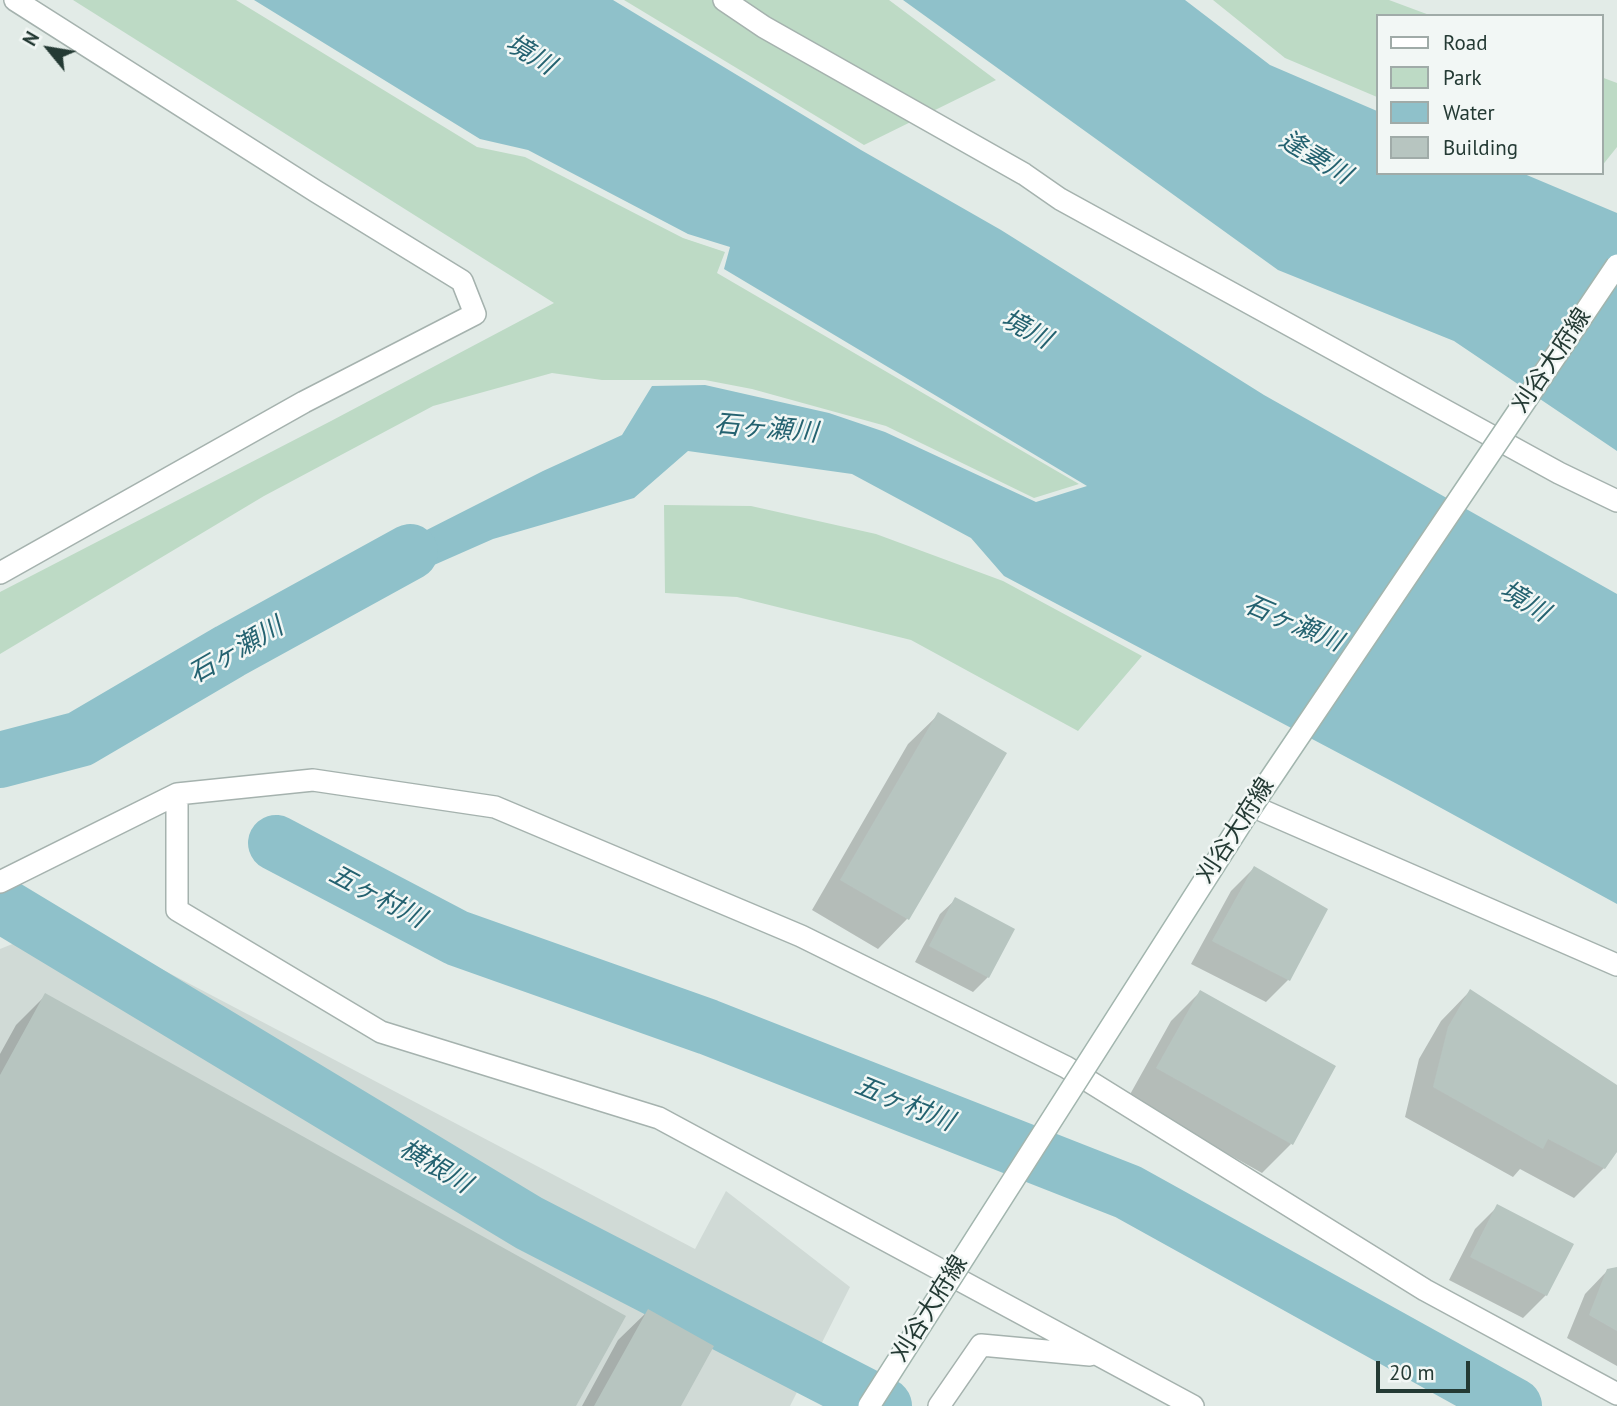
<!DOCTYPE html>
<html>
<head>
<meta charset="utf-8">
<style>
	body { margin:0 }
	#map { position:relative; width:1617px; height:1406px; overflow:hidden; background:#e2ebe7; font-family:"PT Sans",sans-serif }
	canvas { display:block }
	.legend { position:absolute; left:1376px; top:14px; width:228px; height:161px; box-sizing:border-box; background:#f2f7f5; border:2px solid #a0aba8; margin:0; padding:9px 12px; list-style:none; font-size:21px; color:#243a34 }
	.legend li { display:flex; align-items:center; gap:14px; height:35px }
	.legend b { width:35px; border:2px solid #a0aba8 }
	.north { position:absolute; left:14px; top:14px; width:70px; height:70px; -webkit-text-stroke:5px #f2f7f5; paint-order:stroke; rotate:300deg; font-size:19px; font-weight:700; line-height:28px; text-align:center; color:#243a34 }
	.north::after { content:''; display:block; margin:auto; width:24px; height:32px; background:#243a34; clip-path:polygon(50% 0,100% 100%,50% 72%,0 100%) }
	.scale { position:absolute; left:1376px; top:1361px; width:94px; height:32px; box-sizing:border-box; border:4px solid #243a34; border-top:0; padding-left:9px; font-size:21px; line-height:24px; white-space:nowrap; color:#243a34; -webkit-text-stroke:5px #f2f7f5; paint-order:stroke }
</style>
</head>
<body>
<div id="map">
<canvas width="1617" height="1406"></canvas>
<ul class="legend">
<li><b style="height:9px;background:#fff"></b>Road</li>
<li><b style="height:19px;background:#bddac5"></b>Park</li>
<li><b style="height:19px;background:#8fc1ca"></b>Water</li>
<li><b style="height:19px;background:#b7c5c0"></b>Building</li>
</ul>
<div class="north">N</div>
<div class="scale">20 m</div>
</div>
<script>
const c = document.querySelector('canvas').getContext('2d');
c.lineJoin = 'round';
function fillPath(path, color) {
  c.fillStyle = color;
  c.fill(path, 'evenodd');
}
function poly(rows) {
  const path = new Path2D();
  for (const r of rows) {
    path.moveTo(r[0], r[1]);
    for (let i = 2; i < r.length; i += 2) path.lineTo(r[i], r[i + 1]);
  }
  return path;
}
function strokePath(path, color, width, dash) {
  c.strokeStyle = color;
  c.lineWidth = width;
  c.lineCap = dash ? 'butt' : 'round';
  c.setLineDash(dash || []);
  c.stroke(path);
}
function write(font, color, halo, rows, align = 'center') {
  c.font = font + ' "PT Sans","Noto Sans JP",sans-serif';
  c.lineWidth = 5;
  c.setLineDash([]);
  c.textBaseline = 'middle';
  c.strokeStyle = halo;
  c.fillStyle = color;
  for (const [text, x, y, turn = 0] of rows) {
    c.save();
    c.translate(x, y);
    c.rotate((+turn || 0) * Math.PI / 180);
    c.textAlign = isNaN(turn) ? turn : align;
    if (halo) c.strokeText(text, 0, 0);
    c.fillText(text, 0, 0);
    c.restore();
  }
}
fillPath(poly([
	[70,921,695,1249,726,1191,850,1287,790,1406,0,1406,0,949]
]), '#d0dad6');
fillPath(poly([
	[73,0,236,0,477,147,525,157,683,238,725,252,717,273,1079,484,1034,498,886,426,752,389,705,380,602,380,552,373,433,406,264,496,0,654,0,592,331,421,554,303],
	[624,0,889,0,996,80,864,145],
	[1213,0,1389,0,1432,16,1377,16,1377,97,1285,58],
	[1601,77,1617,83,1617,147,1601,167],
	[664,505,751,506,876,534,1003,581,1142,656,1078,731,911,640,737,597,665,593]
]), '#bddac5');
fillPath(poly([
	[254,0,613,0,861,150,1001,230,1264,395,1617,594,1617,904,1399,785,1004,576,971,538,852,474,688,451,634,498,493,539,350,602,336,576,543,471,622,435,652,386,705,385,829,413,885,432,1036,502,1087,486,724,269,730,247,688,234,528,150,480,139],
	[903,0,1185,0,1270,65,1377,111,1377,173,1522,173,1617,213,1617,451,1454,341,1278,270]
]), '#8fc1ca');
fillPath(poly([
	[938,715,1005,754,907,919,878,949,812,910,908,744],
	[1254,868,1288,980,1266,1002,1191,964,1231,891],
	[955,900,988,977,973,992,915,962,940,914],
	[1470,991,1617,1087,1617,1148,1604,1168,1574,1198,1520,1169,1513,1177,1405,1117,1419,1059,1441,1021],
	[1200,992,1291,1144,1262,1173,1128,1098,1171,1021],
	[46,995,574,1406,0,1406,0,1054,16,1025],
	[1497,1207,1572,1244,1546,1295,1523,1318,1449,1280,1475,1229],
	[1617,1269,1617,1366,1567,1338,1585,1294,1607,1271],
	[648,1311,679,1406,582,1406,618,1340]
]), '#0003');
strokePath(poly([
	[0,760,80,739,230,651,410,552],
	[276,843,457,938,708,1027,1128,1192,1514,1406],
	[0,904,529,1223,884,1406]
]), '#8fc1ca', 56);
fillPath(poly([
	[938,712,1007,753,909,920,840,880],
	[1254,866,1328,909,1290,981,1212,941],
	[955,897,1015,929,989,978,929,946],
	[1470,989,1617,1085,1617,1152,1605,1169,1548,1139,1543,1149,1433,1087,1448,1027],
	[1200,990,1336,1066,1293,1145,1156,1068],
	[45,993,626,1316,576,1406,0,1406,0,1075],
	[1497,1204,1574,1244,1547,1296,1470,1257],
	[1617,1267,1617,1331,1589,1315,1607,1269],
	[648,1309,714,1346,681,1406,594,1406]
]), '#b7c5c0');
const street = poly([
	[724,0,764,27,1024,174,1060,199,1559,473,1617,501],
	[0,573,304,402,475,314,462,281,317,192,15,0],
	[1252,806,1617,965],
	[0,882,177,794],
	[939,1406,981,1345,1090,1355],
	[1193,1406,659,1118,381,1032,177,910,177,794,313,780,495,807,801,936,1066,1067,1425,1290,1617,1394]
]);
strokePath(street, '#a5b2ae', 24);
strokePath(street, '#fff', 21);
const secondaryBridge = poly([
	[869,1406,1252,806,1617,265]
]);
strokePath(secondaryBridge, '#a2b5ae', 24, []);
strokePath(secondaryBridge, '#fff', 21);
write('24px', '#243a34', '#f2f7f5', [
	["刈谷大府線",1552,361,-56],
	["刈谷大府線",1236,831,-57],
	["刈谷大府線",930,1309,-58]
]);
write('italic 26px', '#246270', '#f2f7f5', [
	["境川",530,55,31],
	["逢妻川",1315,158,31],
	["境川",1026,330,28],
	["石ヶ瀬川",766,429,5],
	["境川",1524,602,31],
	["石ヶ瀬川",1293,624,23],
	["石ヶ瀬川",236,651,-30],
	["五ヶ村川",377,897,28],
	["五ヶ村川",904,1104,22],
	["横根川",435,1167,31]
]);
</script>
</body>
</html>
